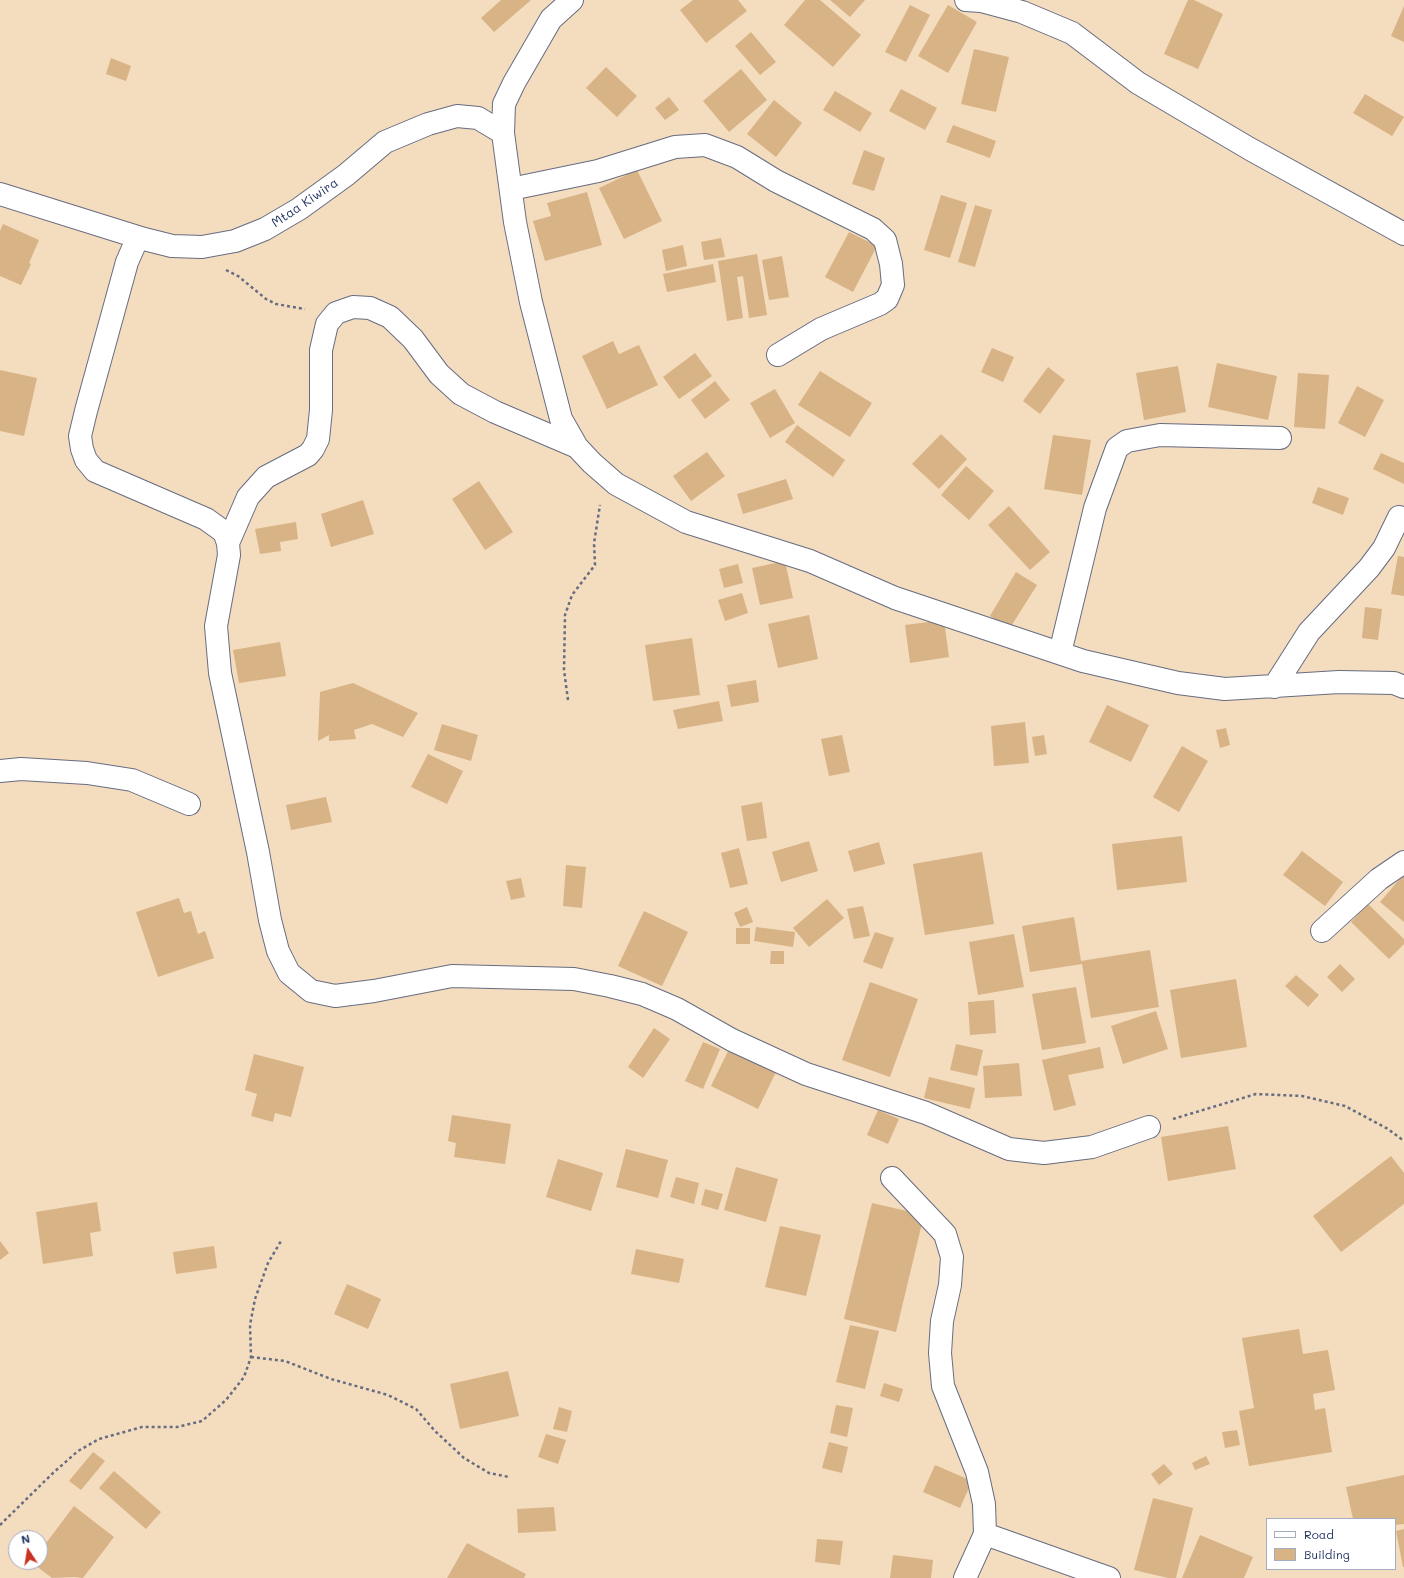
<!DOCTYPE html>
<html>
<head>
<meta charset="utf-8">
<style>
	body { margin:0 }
	#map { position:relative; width:1404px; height:1578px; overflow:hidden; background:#f4dcbe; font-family:Mali,sans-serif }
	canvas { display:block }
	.legend { position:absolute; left:1266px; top:1518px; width:130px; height:52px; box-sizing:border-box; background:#fff; border:1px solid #a4acbf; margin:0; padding:5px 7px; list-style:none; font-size:12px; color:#1b2f5e }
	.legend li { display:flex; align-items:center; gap:8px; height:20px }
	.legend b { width:20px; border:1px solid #a4acbf }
	.north { position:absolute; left:8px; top:1530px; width:40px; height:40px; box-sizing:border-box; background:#fff; border:1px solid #a4acbf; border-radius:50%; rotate:348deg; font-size:11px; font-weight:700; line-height:16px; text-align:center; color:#1b2f5e }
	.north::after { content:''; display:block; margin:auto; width:14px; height:18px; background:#c8321e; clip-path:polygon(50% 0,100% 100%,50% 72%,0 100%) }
</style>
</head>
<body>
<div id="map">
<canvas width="1404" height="1578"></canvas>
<ul class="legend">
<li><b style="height:5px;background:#fff"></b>Road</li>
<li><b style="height:11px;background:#d8b386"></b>Building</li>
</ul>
<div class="north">N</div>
</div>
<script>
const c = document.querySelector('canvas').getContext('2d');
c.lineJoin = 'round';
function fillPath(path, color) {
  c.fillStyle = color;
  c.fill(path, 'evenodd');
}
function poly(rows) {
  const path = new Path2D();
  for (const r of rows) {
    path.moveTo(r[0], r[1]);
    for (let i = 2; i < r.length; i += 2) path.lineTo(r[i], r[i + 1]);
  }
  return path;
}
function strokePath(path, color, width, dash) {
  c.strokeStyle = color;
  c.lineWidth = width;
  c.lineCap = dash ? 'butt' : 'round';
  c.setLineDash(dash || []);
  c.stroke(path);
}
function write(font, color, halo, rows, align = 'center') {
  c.font = font + ' Mali,sans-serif';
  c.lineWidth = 3;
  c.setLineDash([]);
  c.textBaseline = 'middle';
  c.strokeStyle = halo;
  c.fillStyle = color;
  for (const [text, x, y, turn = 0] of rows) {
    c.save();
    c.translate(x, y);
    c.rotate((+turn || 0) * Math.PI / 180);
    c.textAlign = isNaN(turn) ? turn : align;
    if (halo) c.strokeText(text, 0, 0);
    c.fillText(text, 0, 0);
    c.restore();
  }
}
fillPath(poly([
	[501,0,531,0,494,32,481,18],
	[693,0,738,0,747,11,706,43,680,10],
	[805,0,820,0,861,35,833,67,784,25],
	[830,0,865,0,850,17],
	[1188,0,1194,0,1223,14,1198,69,1164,54],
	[910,5,930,15,906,62,885,52],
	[948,5,977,22,948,73,918,56],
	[1404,6,1404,42,1391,36],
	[751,32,776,62,760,75,735,46],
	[974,49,1009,57,996,112,961,104],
	[111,58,131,66,126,81,106,74],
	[606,67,637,96,617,117,586,88],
	[741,69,767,100,729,132,703,101],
	[901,89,937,108,925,130,889,111],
	[835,91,872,113,860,132,823,110],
	[1365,94,1404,117,1392,136,1353,113],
	[669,97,679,110,665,120,655,108],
	[774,100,802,123,776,157,747,134],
	[953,125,996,141,990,158,946,142],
	[864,150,885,158,874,191,852,184],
	[637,170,662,221,624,239,599,188],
	[587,192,602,245,545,261,533,221,551,216,547,203],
	[941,195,967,203,950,258,924,250],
	[975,205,992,210,975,267,958,262],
	[3,224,39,240,29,263,31,264,21,285,0,276,0,231],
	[849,232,877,246,853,292,825,277],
	[721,238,725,257,704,260,701,242],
	[683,245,687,266,666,271,662,250],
	[757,254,767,315,749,318,743,276,737,277,743,318,727,321,718,261],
	[782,256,789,297,769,300,762,260],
	[713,264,716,282,667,292,663,274],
	[613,341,619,354,639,345,658,385,607,409,582,356],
	[992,348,1014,357,1003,382,981,372],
	[695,353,712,376,679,399,663,377],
	[1217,363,1277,376,1268,420,1208,407],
	[1178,366,1186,412,1144,420,1136,373],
	[1048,367,1065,380,1040,414,1023,401],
	[0,370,37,378,24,436,0,431],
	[820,371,872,403,850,437,798,405],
	[1298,373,1329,375,1325,429,1294,427],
	[715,381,730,400,705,419,691,400],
	[1357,386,1384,400,1365,437,1338,423],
	[775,389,795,423,770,438,750,403],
	[797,425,845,460,833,477,785,442],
	[941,434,967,459,939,489,912,464],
	[1053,435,1091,440,1082,495,1044,489],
	[707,452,725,476,691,501,673,476],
	[1381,453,1404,463,1404,484,1373,469],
	[966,466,994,491,969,520,941,495],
	[786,479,793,499,743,514,737,494],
	[479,481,513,532,485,550,452,499],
	[1318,487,1349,498,1343,515,1312,503],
	[363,500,374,534,331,547,321,514],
	[1009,506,1050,552,1030,570,988,525],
	[296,522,298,539,280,542,281,551,260,554,255,529],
	[1398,556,1404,557,1404,596,1391,594],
	[785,561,793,598,760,605,752,568],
	[738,564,743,583,724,588,719,569],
	[1016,572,1037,585,1010,628,990,616],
	[742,593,748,613,725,621,718,600],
	[1365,607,1382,609,1378,640,1362,638],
	[809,615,818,659,778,668,768,624],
	[944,620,949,657,910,663,905,625],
	[692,638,700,695,653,701,645,645],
	[280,642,286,676,239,683,233,650],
	[756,680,759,702,731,707,727,685],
	[353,683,418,713,403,737,372,724,354,730,356,739,329,741,329,735,318,741,320,692],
	[719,701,723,721,678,729,673,710],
	[1107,705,1149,725,1131,762,1089,742],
	[1025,722,1029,763,994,766,991,726],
	[442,724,478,735,471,761,434,750],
	[1226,728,1230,745,1220,748,1216,730],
	[842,735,850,772,829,776,821,739],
	[1044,735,1047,754,1035,756,1032,737],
	[1182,746,1208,761,1179,812,1153,797],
	[428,754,463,771,447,804,411,787],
	[326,797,332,822,291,830,286,805],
	[762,802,767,838,747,841,741,806],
	[1182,836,1187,882,1117,890,1112,844],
	[809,841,818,871,781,882,772,852],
	[879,842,885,864,854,872,848,851],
	[739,848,748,884,730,888,721,853],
	[1302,851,1343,882,1325,906,1283,875],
	[982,852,994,924,925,935,913,864],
	[566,865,586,867,582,908,563,906],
	[1404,874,1404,922,1380,902],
	[521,878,525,897,511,900,506,881],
	[179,898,184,913,191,911,198,934,205,931,214,958,158,977,136,912],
	[827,899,844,918,809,947,793,928],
	[1368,904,1404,939,1404,944,1389,959,1351,922],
	[863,906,870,936,854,939,847,909],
	[747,907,753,922,740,927,734,913],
	[644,911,688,932,662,986,618,966],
	[1074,917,1081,961,1150,950,1159,1007,1091,1018,1082,964,1030,972,1022,926],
	[756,927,795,932,793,947,754,941],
	[736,928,750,928,750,944,736,944],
	[875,932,894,938,882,969,863,962],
	[1014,934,1024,987,978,995,969,942],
	[771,951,784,951,784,964,770,964],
	[1340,964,1355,979,1342,992,1327,977],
	[1296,975,1319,995,1308,1007,1285,986],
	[1236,979,1247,1047,1181,1058,1170,990],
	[870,982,918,999,890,1077,842,1060],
	[1076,987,1086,1043,1042,1050,1032,994],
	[994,1000,996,1033,970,1035,968,1002],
	[1156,1011,1168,1049,1123,1064,1111,1026],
	[654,1028,670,1039,643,1078,628,1067],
	[703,1042,720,1049,703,1089,685,1081],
	[956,1044,983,1050,977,1076,950,1070],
	[730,1047,777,1070,758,1109,711,1086],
	[1100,1047,1104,1068,1068,1075,1076,1105,1054,1111,1042,1060],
	[254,1054,304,1067,291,1117,275,1113,273,1122,251,1116,257,1094,245,1090],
	[1019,1063,1022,1096,985,1098,983,1066],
	[929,1077,975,1088,970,1109,924,1098],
	[878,1110,899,1119,888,1144,867,1135],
	[452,1115,511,1124,505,1164,454,1157,456,1143,448,1141],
	[1228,1126,1236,1169,1168,1181,1161,1137],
	[626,1149,668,1160,658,1198,616,1187],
	[1391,1156,1404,1173,1404,1204,1341,1252,1313,1216],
	[558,1159,603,1173,591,1211,546,1197],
	[736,1167,778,1179,766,1222,724,1210],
	[676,1177,699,1183,694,1204,670,1197],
	[705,1189,723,1194,718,1210,701,1205],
	[97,1202,101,1231,90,1233,93,1256,43,1264,36,1212],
	[872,1203,924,1215,896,1332,844,1319],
	[780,1226,821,1235,806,1296,765,1287],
	[0,1241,9,1253,0,1260],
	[214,1246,217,1268,176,1274,173,1252],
	[636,1249,684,1259,679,1283,631,1274],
	[347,1284,381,1299,368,1329,334,1314],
	[850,1325,879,1331,865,1389,836,1382],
	[1299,1329,1303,1354,1328,1350,1335,1390,1313,1394,1315,1410,1325,1408,1332,1452,1249,1466,1239,1411,1254,1408,1242,1338],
	[508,1371,519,1416,460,1429,450,1384],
	[884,1383,903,1389,899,1402,880,1396],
	[836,1405,853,1408,847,1437,830,1433],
	[559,1407,572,1411,567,1432,553,1429],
	[1237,1430,1240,1445,1225,1448,1222,1432],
	[546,1434,566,1440,558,1464,538,1457],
	[829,1442,848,1447,842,1473,822,1468],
	[93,1452,105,1461,81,1490,69,1481],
	[1206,1456,1210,1464,1195,1470,1192,1463],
	[1164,1464,1173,1474,1159,1485,1151,1474],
	[935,1465,972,1481,960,1508,923,1492],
	[114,1471,161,1512,146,1529,99,1488],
	[1404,1475,1404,1524,1395,1525,1395,1519,1353,1519,1346,1487],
	[1153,1498,1193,1508,1176,1578,1168,1578,1134,1570],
	[74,1506,114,1537,83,1578,74,1577,52,1578,31,1562,40,1562,40,1551],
	[554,1507,556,1531,518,1533,517,1509],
	[1404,1529,1404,1567,1403,1567,1396,1531],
	[1200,1535,1253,1557,1244,1578,1182,1578],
	[817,1539,843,1541,840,1565,815,1562],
	[467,1543,526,1574,524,1578,447,1578],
	[893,1555,933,1560,931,1578,890,1578]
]), '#d8b386');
const minor = poly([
	[572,0,551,19,514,83,504,104,503,133,515,222,531,302,561,419,577,447,592,463,616,484,686,522,810,561,895,598,1083,661,1178,683,1225,689,1339,682,1394,683,1404,687],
	[966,0,981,1,1022,12,1072,33,1138,83,1250,149,1404,234],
	[511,189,598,171,675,147,705,145,737,157,776,181,873,229,885,240,891,264,893,285,887,299,880,304,821,329,778,355],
	[0,194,144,239,172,246,202,247,235,241,265,229,299,209,346,175,385,142,428,124,457,116,478,118,503,133],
	[138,237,127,262,86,411,80,436,82,449,86,460,95,471,206,519,224,532,228,543,229,555,216,626,220,673,258,852,270,920,278,951,289,973,311,991,335,996,374,991,452,976,574,979,610,986,642,994,677,1009,732,1040,806,1074,926,1113,1009,1149,1044,1153,1092,1147,1149,1127],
	[228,543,248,497,266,477,308,455,313,449,318,439,321,410,321,350,327,324,336,313,353,307,370,308,390,317,413,339,439,374,461,394,495,412,577,447],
	[1060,653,1095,508,1117,448,1127,441,1160,435,1280,438],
	[1274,687,1309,632,1369,568,1384,548,1399,517],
	[0,771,21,769,87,773,132,780,189,804],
	[1322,931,1379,879,1404,862],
	[892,1178,945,1234,952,1257,950,1285,942,1321,940,1353,943,1386,977,1472,984,1504,985,1534,965,1578],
	[985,1534,1109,1578]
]);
strokePath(minor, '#676c80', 24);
strokePath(poly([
	[226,270,238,276,266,299,276,304,305,309],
	[568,700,564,670,565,615,572,595,595,565,594,543,600,505],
	[1173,1119,1256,1094,1302,1096,1345,1106,1388,1129,1404,1141],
	[251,1357,285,1361,331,1379,388,1395,416,1409,435,1431,464,1458,489,1473,509,1477],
	[0,1525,53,1473,78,1451,99,1439,142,1427,177,1427,202,1421,226,1400,244,1377,251,1357,250,1325,255,1299,268,1263,281,1241]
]), '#676c80', 2.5, [3, 3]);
strokePath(minor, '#fff', 22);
write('13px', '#1b2f5e', '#fff', [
	["Mtaa Kiwira",305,203,-34]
]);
</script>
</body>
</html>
